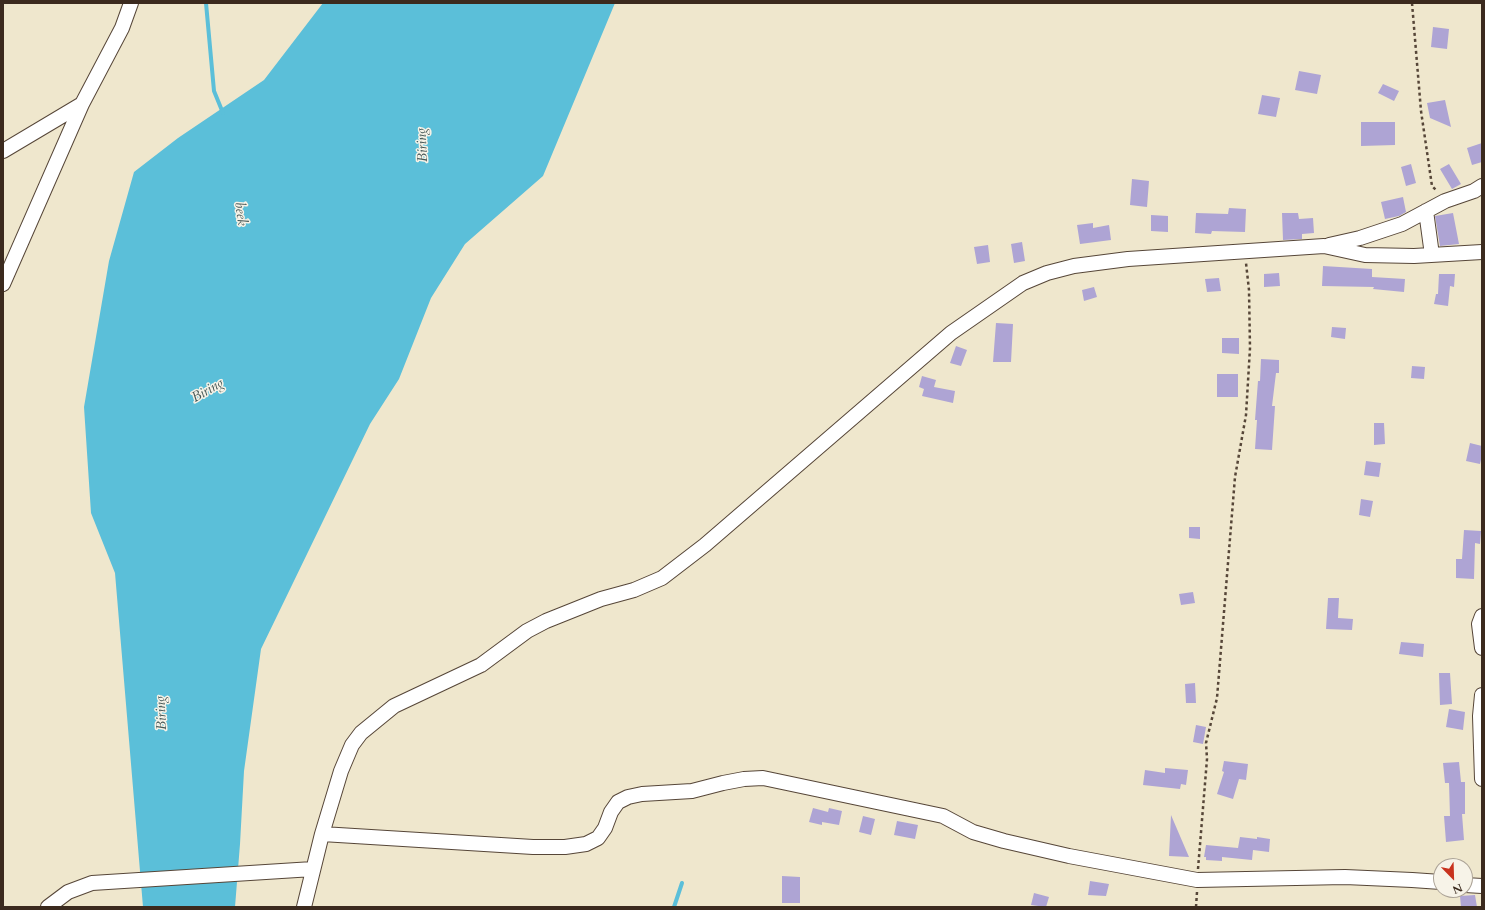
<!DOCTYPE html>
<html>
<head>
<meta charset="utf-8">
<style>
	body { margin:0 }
	#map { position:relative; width:1485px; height:910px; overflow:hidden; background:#efe7cd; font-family:Cardo,serif }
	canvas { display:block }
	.frame { position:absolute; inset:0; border:4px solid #3b2a1e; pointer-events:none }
	.north { position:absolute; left:1433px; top:858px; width:40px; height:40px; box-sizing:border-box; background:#f7f3e8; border:1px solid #aca397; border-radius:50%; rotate:157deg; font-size:11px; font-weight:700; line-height:16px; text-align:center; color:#3b2a1e }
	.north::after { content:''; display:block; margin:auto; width:14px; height:18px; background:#c8321e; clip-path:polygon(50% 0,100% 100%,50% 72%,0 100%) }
</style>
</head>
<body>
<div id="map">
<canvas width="1485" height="910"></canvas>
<div class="frame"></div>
<div class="north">N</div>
</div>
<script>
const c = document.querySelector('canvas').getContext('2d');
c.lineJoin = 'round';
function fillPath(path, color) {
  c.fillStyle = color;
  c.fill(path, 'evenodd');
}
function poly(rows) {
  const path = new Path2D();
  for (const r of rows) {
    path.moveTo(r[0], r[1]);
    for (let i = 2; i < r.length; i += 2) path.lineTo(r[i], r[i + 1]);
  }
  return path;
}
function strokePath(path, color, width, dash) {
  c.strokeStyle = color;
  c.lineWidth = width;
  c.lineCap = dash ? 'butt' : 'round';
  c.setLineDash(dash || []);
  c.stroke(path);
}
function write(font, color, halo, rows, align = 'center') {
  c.font = font + ' Cardo,serif';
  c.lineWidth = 3;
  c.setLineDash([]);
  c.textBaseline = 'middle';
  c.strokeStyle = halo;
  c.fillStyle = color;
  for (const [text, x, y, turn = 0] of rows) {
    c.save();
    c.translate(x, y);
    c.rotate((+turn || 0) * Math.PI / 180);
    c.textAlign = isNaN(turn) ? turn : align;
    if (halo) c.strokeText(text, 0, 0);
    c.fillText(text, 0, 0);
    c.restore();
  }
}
fillPath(poly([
	[323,3,615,3,543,176,465,244,431,298,399,379,370,424,261,649,244,771,240,844,235,907,143,907,115,573,91,513,84,407,109,261,134,172,178,138,264,80]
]), '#5bbfd9');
strokePath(poly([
	[206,3,214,91,223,113],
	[674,907,682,883]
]), '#5bbfd9', 4);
fillPath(poly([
	[1433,27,1449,29,1447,49,1431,47],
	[1299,71,1321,75,1317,94,1295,90],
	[1383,84,1399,91,1394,101,1378,93],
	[1262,95,1280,98,1276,117,1258,114],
	[1445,100,1451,127,1430,118,1427,103],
	[1361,122,1395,122,1395,145,1361,146],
	[1482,143,1482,162,1472,165,1467,148],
	[1411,164,1416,183,1406,186,1401,167],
	[1449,164,1461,184,1452,189,1440,169],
	[1132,179,1149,181,1147,207,1130,205],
	[1403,197,1406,212,1399,216,1385,219,1381,202],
	[1229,208,1246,209,1245,232,1212,231,1211,234,1195,233,1196,213,1228,214],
	[1282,213,1298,213,1299,219,1313,218,1314,233,1302,234,1302,239,1283,240],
	[1453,213,1459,244,1440,246,1435,216],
	[1151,215,1168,216,1168,232,1151,231],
	[1093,223,1093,228,1109,225,1111,240,1080,244,1077,225],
	[1022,242,1025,261,1014,263,1011,244],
	[988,245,990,262,977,264,974,247],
	[1323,266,1372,269,1372,277,1405,279,1404,292,1373,289,1374,287,1322,286],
	[1279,273,1280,286,1264,287,1264,274],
	[1439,274,1455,274,1454,287,1450,286,1448,306,1434,304,1436,294,1438,294],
	[1219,278,1221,291,1207,292,1205,279],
	[1094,287,1097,297,1084,301,1082,290],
	[996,323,1013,324,1011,362,993,362],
	[1332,327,1346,328,1345,339,1331,337],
	[1222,338,1239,338,1239,354,1222,353],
	[956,346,967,350,961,366,950,363],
	[1261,359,1279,360,1279,373,1276,373,1272,406,1275,406,1272,450,1255,449,1257,420,1255,420,1258,381,1260,381],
	[1412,366,1425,367,1424,379,1411,378],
	[1217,374,1238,374,1238,397,1217,397],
	[922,376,936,380,934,387,955,391,953,403,922,396,924,389,919,387],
	[1374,423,1384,423,1385,444,1374,445],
	[1470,443,1482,446,1482,455,1480,464,1466,461],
	[1366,461,1381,463,1379,477,1364,475],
	[1361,499,1373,501,1370,517,1359,515],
	[1189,527,1200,527,1200,539,1189,538],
	[1464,530,1481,531,1480,544,1475,543,1474,579,1456,578,1456,559,1462,559],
	[1193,592,1195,603,1181,605,1179,594],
	[1328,598,1339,598,1338,618,1353,619,1352,630,1326,629],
	[1401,642,1424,644,1423,657,1399,654],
	[1439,673,1450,673,1452,704,1440,705],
	[1195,683,1196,703,1186,703,1185,684],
	[1449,709,1465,712,1463,730,1446,727],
	[1196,725,1206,727,1203,744,1193,742],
	[1224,761,1248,764,1246,780,1239,779,1233,799,1217,794,1224,772,1222,771],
	[1459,762,1461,782,1465,782,1465,814,1462,814,1464,840,1446,842,1444,816,1450,816,1449,783,1445,783,1443,763],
	[1165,768,1188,770,1186,785,1181,784,1180,789,1143,785,1145,770,1165,773],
	[813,808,828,812,829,808,842,811,839,825,822,822,822,825,809,822],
	[1171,815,1189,857,1169,856],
	[863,816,875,819,871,835,859,832],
	[897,821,918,825,915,839,894,835],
	[1240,837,1257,839,1257,837,1270,839,1269,852,1253,850,1252,860,1222,857,1222,861,1206,860,1206,857,1204,857,1206,845,1238,848],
	[782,876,800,877,800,903,782,903],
	[1090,881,1109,884,1106,896,1088,895],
	[1034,893,1049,897,1046,907,1031,905],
	[1475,895,1477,907,1461,907,1460,896]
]), '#aea4d4');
const street = poly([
	[3,151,82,104],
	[1426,211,1432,255],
	[1329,245,1360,238,1402,224,1445,201,1474,191,1482,186],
	[3,284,82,104,122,28,131,3],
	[1482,616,1479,624,1482,648],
	[1482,695,1480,716,1482,779],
	[322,834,533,847,565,847,586,844,598,838,605,828,611,812,618,802,628,797,642,794,692,791,723,783,744,779,763,778,943,816,973,832,1004,841,1069,856,1197,880,1345,877,1412,880,1441,882],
	[1465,885,1482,886],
	[48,907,68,892,92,883,313,869],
	[304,907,322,834,341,771,352,745,361,733,394,706,481,665,527,631,546,621,601,599,634,590,662,578,705,545,951,333,1023,283,1047,273,1074,266,1128,259,1324,246,1365,255,1414,256,1482,252]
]);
strokePath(street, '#564638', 16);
strokePath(poly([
	[1412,3,1421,111,1432,186,1437,191],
	[1198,869,1207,759,1206,743,1217,698,1235,477,1246,415,1250,348,1249,290,1246,263],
	[1196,907,1197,892]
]), '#564638', 2.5, [3, 3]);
strokePath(street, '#fff', 14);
write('italic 14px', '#455756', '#f7f3e8', [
	["Biring",423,145,-93],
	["beek",240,214,83],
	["Biring",208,391,-30],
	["Biring",162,713,-93]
]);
</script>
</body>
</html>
